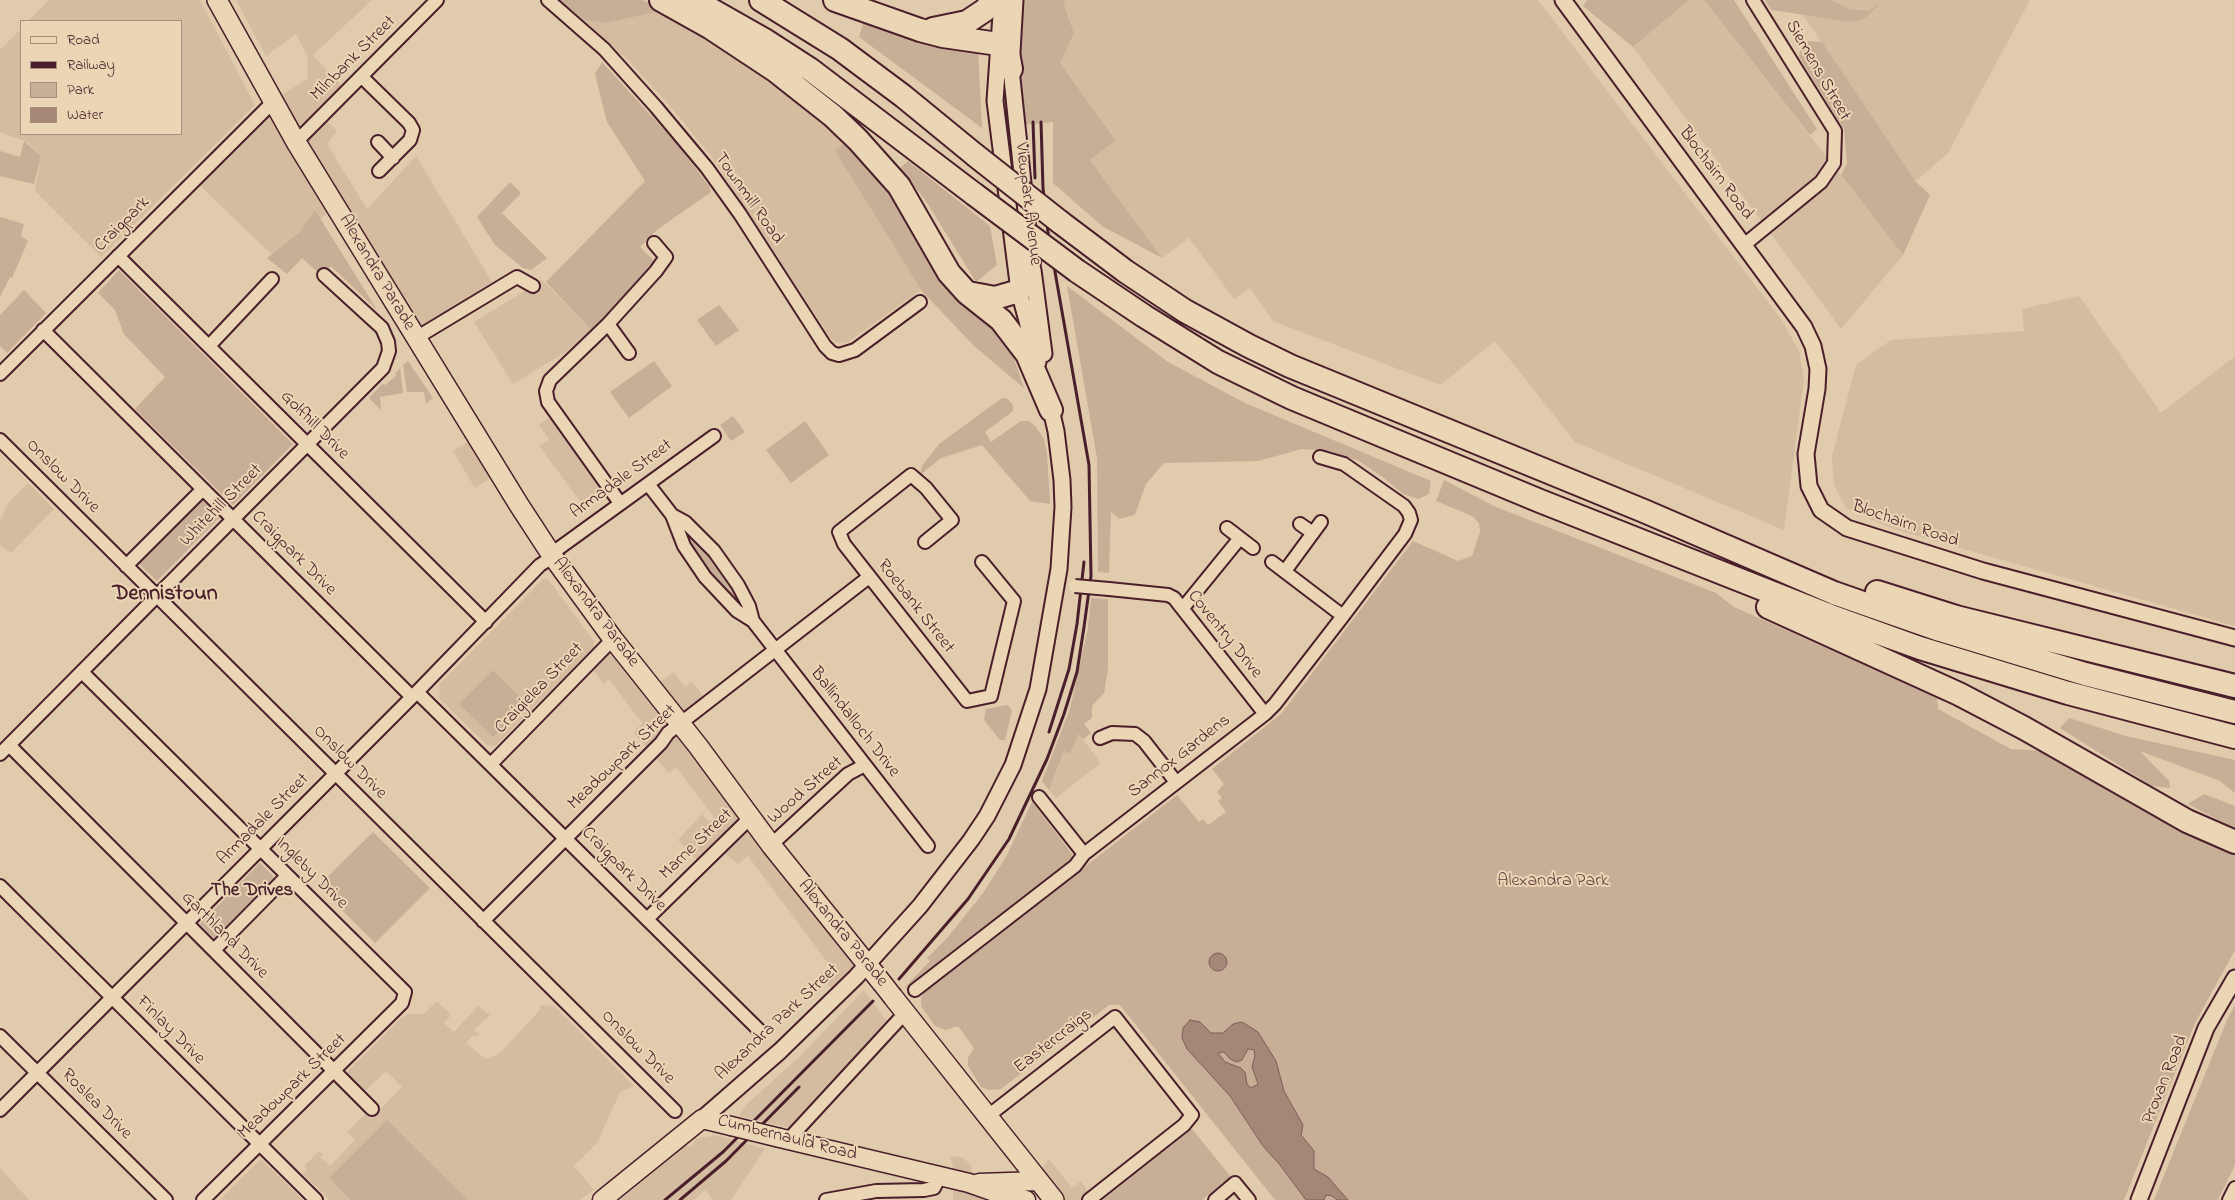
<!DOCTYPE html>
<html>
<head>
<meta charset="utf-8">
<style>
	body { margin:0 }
	#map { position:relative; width:2235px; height:1200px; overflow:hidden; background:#e0cbac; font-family:"Indie Flower",sans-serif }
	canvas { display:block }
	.legend { position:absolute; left:20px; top:20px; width:162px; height:115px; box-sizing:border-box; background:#ead6b4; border:1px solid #aa8d7d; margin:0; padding:6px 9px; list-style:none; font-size:15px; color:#4a1f2b }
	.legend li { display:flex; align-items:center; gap:10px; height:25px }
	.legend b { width:25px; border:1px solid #aa8d7d }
</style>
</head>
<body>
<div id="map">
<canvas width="2235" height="1200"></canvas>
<ul class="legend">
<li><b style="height:6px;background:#ead6b4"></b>Road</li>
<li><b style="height:6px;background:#4a1f2b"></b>Railway</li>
<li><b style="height:14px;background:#c7ae96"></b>Park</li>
<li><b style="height:14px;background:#a58778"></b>Water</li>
</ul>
</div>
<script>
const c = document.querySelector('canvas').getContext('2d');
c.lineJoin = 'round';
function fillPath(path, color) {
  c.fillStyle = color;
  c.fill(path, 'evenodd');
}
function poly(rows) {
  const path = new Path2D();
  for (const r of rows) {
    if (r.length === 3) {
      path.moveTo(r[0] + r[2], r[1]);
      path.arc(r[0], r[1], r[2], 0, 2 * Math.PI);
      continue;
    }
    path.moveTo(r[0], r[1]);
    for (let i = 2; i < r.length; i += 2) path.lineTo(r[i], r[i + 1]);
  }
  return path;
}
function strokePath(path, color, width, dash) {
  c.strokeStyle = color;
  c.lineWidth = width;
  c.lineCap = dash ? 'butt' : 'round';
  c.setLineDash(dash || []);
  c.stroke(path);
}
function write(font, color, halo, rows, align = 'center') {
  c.font = font + ' "Indie Flower",sans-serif';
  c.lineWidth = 4;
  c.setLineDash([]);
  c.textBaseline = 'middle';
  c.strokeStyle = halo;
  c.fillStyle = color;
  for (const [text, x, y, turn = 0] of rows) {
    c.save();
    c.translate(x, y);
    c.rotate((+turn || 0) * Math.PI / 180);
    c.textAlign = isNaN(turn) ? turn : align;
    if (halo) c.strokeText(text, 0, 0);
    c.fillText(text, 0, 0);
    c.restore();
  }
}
fillPath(poly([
	[49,0,200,0,255,105,101,257,35,191,41,156,27,142,0,132,0,50,21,29,21,134,181,134,181,21,28,21],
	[236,0,372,0,313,55,346,91,321,115,337,131,327,144,367,209,416,156,492,282,413,333,336,207,272,255,193,179,273,101,308,78,307,55,296,34,266,56],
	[1066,0,1538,0,1781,319,1799,351,1804,379,1784,530,1575,442,1495,341,1440,385,1273,321,1250,288,1234,299,1189,238,1162,258,1090,160,1116,139,1060,63,1074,33,1064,5],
	[1689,0,1704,0,1903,255,1841,329,1633,47],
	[1793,0,2030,0,1948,153,1915,182],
	[666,10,733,49,849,139,835,151,921,290,848,342,838,343,832,340,712,157,670,106,630,62,584,20,606,23],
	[542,280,591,330,566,352,513,384,474,322],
	[2079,296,2161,413,2235,356,2235,626,1893,529,1846,508,1834,485,1832,456,1856,365,1891,340,2024,331,2022,309],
	[550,417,605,494,585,508,539,446,549,439,539,425],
	[476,437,499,473,475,488,453,451],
	[28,483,54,509,11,553,0,545,0,520,9,502],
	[543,579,548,579,594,641,593,648,495,746,487,745,439,698,440,684],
	[612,638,652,688,674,672,685,687,692,682,708,702,679,724,865,966,838,994,821,978,831,967,748,856,738,864,717,847,701,864,678,840,702,814,709,822,714,817,676,767,669,773,634,733,642,723,609,679,604,684,588,664],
	[1078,733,1101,763,1056,798,1049,790,1064,751,1070,753],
	[864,990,888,1023,790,1128,739,1116,747,1104,798,1058],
	[437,1001,451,1015,444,1023,454,1032,478,1006,490,1015,474,1030,479,1035,476,1037,474,1035,466,1043,486,1059,500,1053,540,1010,540,1005,554,1006,634,1086,620,1092,597,1143,574,1166,594,1190,580,1200,330,1200,303,1174,307,1169,304,1166,319,1151,323,1154,320,1157,330,1166,355,1140,347,1132,365,1114,370,1119,402,1087,386,1071,365,1091,346,1073,400,1019,408,1014,423,1014],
	[716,1135,765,1149,731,1200,713,1200,705,1190,694,1200,620,1200,685,1146,692,1147,695,1139],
	[950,1156,962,1157,971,1165,973,1184,1022,1193,1049,1159,1072,1188,1081,1181,1093,1198,1090,1200,1052,1200,1044,1190,1031,1200,953,1200,953,1166],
	[261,1159,303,1200,220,1200],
	[0,1168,29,1200,0,1200]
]), '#d4bca1');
fillPath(poly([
	[560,0,642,0,666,10,606,23,584,20],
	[1018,0,1066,0,1064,5,1074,33,1060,63,1116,140,1090,160,1162,258,1102,226,1053,183,1053,122,1022,125,1016,48],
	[1587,0,1689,0,1633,47,1583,6],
	[1704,0,1734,0,1817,129,1810,135],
	[1765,0,1831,0,1849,9,1868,11,1881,3,1865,18,1852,22,1771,10],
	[865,17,978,47,982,128,859,37],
	[1808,41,1822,42,1915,181,1930,195,1903,255,1841,175,1847,163,1844,129,1799,57,1801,46],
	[602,62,677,144,709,186,711,192,658,229,640,247,656,263,591,330,546,282,645,181,607,122,595,74],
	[849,139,1007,339,1024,388,974,346,921,290,835,151],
	[24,141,41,156,34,184,0,176,0,151,20,157],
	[908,161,990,226,997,265,976,282,926,201,900,168],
	[510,182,521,193,502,213,547,258,531,270,523,268,495,245,477,217],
	[315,210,377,310,331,266,322,276,302,258,287,274,267,258,299,233],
	[0,217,24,224,21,236,28,241,12,278,10,277,0,297],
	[119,270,293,444,233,505,135,409,165,377,124,334,115,310,98,293],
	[1067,286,1168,362,1245,403,1431,481,1429,494,1418,499,1403,494,1384,478,1359,461,1331,451,1302,449,1258,461,1164,463,1146,484,1135,515,1119,519,1111,512,1109,573,1098,572,1097,458],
	[24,290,46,313,7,353,0,346,0,315],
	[719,305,739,330,716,346,697,320],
	[408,361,433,398,426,404,424,392,407,392,403,365],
	[654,361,672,386,629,418,610,392],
	[400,368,403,393,380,397,381,410,369,398,382,384,385,385,396,376,395,374],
	[1002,398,1008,399,1013,405,1013,411,985,432,991,442,1021,421,1029,421,1036,427,1044,439,1047,453,1050,504,1030,501,982,445,941,458,920,475,922,466,939,444],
	[733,416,745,432,731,441,720,425],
	[805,421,829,455,791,483,766,450],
	[1444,480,1496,507,1716,593,1734,607,1937,697,1938,709,2011,749,2044,751,2235,850,2235,950,2195,1023,2124,1200,1275,1200,1120,1005,1109,1005,1001,1089,989,1090,981,1087,968,1066,968,1058,974,1048,958,1026,946,1030,935,1026,921,1006,921,998,925,991,1177,795,1199,822,1203,819,1208,825,1226,812,1218,801,1222,798,1217,792,1224,784,1212,769,1281,714,1413,541,1458,561,1472,556,1480,532,1479,523,1472,516,1436,501],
	[201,499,219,518,157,581,138,563],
	[681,527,718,563,744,607,740,608,697,558],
	[1091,598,1108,599,1108,669,1104,693,1092,706,1092,718,1084,724,1091,733,1083,739,1078,734,1070,754,1064,751,1049,790,1042,781,1070,709,1088,628],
	[493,670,527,704,493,737,459,704],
	[1007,705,1012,710,1005,740,1000,740,984,720,986,709],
	[2069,718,2126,736,2235,760,2235,793,2220,781,2140,751,2169,781,2170,788,2152,786,2060,728],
	[2204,794,2235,806,2235,829,2188,804],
	[1032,802,1072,854,1071,861,950,953,909,992,905,987,930,961,927,958,948,937,983,893,1006,857],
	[373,832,430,888,375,943,318,886],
	[260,863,276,879,216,940,200,924],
	[2235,1005,2235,1165,2218,1200,2154,1200,2227,1020],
	[387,1120,468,1200,351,1200,329,1178],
	[1192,1129,1231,1177,1202,1200,1103,1200]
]), '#c7ae96');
const water = poly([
	[1218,962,9],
	[1190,1020,1200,1022,1211,1033,1223,1033,1233,1024,1242,1022,1258,1032,1276,1061,1284,1091,1303,1125,1301,1135,1314,1151,1314,1169,1328,1177,1348,1200,1337,1200,1332,1196,1326,1195,1324,1200,1306,1200,1280,1165,1263,1146,1230,1096,1187,1049,1182,1038,1183,1028,1190,1020],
	[1248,1049,1254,1050,1255,1056,1252,1067,1258,1084,1251,1088,1247,1084,1245,1072,1241,1068,1225,1062,1218,1053,1224,1052,1230,1059,1237,1062,1242,1060,1248,1049]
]);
fillPath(water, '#a58778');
strokePath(water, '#815d59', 1);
const minor = poly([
	[548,0,604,49,656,107,707,168,740,214,825,346,832,353,839,355,855,350,920,302],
	[362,77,409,123,413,130,410,140,379,171],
	[296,142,437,0],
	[378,142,393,158],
	[1744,245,1821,182,1834,163,1835,131,1753,0],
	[118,256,486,622],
	[608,324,629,353],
	[43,330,412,697],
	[416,338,517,277,533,286],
	[209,346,272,279],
	[0,374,273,102],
	[0,440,675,1111],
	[648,484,672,515,684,546,705,577,737,611,753,621,928,846],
	[620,503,548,402,546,391,550,380,608,324,656,271,666,257,654,243],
	[672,515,685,522,714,551,738,585,749,606,753,621],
	[1300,524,1313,533],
	[1227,528,1253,548],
	[925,542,952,520,926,488,911,475,839,532,844,544,967,701,991,696,1014,601,982,562],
	[551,554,714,436],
	[1272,562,1343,616],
	[126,566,203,489],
	[1285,571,1321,522],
	[1109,589,1168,595,1174,598,1265,714],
	[1183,608,1240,538],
	[82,672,405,992,402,1003,203,1200],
	[417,692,761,1032],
	[1100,738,1112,733,1135,734,1144,741,1176,782],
	[9,745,372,1109],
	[0,754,383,368,389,351,388,342,382,328,324,275],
	[491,764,613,639],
	[1039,797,1084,854],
	[771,845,848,774,865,765],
	[0,886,316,1200],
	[647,919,750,818],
	[483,921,661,743,668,733,869,577],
	[214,950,287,876],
	[915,990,1075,866,1084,854,1265,714,1275,704,1343,616,1405,534,1411,520,1409,513,1404,506,1344,464,1320,457],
	[0,1036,166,1200],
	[0,1110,417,692,540,565,553,557],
	[988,1116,1115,1017,1192,1115,1184,1125,1089,1200],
	[788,1140,905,1013],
	[826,1200,876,1191,924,1190,934,1188,940,1176],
	[1215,1200,1235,1183,1249,1200],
	[2229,1200,2235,1188]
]);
const tertiary = poly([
	[1002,0,995,101,1019,291,1038,362],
	[1015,0,1011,69,1029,240],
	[1563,0,1804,327,1813,346,1818,369,1817,389,1806,454,1809,486,1821,510,1847,528,1983,571,2235,638],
	[1033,270,1044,354],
	[702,1119,780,1051,856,977,920,906,971,840,987,816,1013,765,1038,689,1059,569,1063,507,1062,480,1056,431,1049,401],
	[2139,1200,2206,1028,2235,978]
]);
const secondary = poly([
	[780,1138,969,1183,1000,1194,1026,1200],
	[979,1183,1039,1181],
	[602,1200,702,1119,731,1126]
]);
const primary = poly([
	[217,0,296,142,519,505,551,554,613,639,698,746,771,845,882,983],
	[893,997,1054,1200]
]);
const motorway = poly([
	[661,0,711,28,776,71,833,116,858,140,899,186,949,273,967,293,1001,320,1027,354,1051,410],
	[694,0,763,39,811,70,974,194],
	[761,0,840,49,903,96,975,155],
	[835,0,920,30,943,36,998,44,1008,53,1011,69],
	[933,29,967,22,985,10,993,0],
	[1060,222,1125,271,1185,311,1249,346,1290,366,1644,511,1834,593,1940,630,2085,674,2235,712],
	[1077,271,1144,316,1218,362,1292,398,1540,501,1831,616,1920,648,2068,693,2235,737],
	[968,293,995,298,1019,291,1027,282,1030,251],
	[1877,592,1956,617,2235,686],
	[1768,607,1959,694,2024,728,2187,821,2235,842]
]);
strokePath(minor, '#4a1f2b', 16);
strokePath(tertiary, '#4a1f2b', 19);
strokePath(secondary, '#4a1f2b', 21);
strokePath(primary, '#4a1f2b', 22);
strokePath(motorway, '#4a1f2b', 26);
strokePath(minor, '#ead6b4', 12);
strokePath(tertiary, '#ead6b4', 15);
strokePath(secondary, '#ead6b4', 18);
strokePath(primary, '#ead6b4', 19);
strokePath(motorway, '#ead6b4', 22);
strokePath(poly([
	[1033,122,1035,178],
	[1049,732,1069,669,1077,624,1084,562],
	[899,979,968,899,1009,839,1047,759,1064,714,1077,672,1084,627,1091,576,1089,465,1048,232,1043,188,1041,122],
	[665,1200,723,1152,873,1001],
	[680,1200,726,1161,799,1087]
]), '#4a1f2b', 3);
const minorBridge = poly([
	[1075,586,1109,589]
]);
const secondaryBridge = poly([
	[731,1126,780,1138]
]);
const primaryBridge = poly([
	[882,983,893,997]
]);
const motorwayBridge = poly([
	[975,155,1060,222],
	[974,194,1077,271]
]);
strokePath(minorBridge, '#4a1f2b', 16, []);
strokePath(secondaryBridge, '#4a1f2b', 21, []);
strokePath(primaryBridge, '#4a1f2b', 22, []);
strokePath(motorwayBridge, '#4a1f2b', 26, []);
strokePath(minorBridge, '#ead6b4', 12);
strokePath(secondaryBridge, '#ead6b4', 18);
strokePath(primaryBridge, '#ead6b4', 19);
strokePath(motorwayBridge, '#ead6b4', 22);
write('18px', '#4a1f2b', '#ead6b4', [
	["Milnbank Street",354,59,-45],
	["Siemens Street",1817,71,60],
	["Blochairn Road",1715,174,53],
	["Townmill Road",748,199,55],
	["Viewpark Avenue",1027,204,83],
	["Craigpark",123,225,-45],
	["Alexandra Parade",376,273,59],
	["Golfhill Drive",314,426,45],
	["Onslow Drive",62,477,45],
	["Armadale Street",622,480,-36],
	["Whitehill Street",222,506,-45],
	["Blochairn Road",1905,525,19],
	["Craigpark Drive",293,554,45],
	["Roebank Street",915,607,52],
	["Alexandra Parade",595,613,53],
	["Coventry Drive",1224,635,51],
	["Craigielea Street",540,689,-46],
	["Ballindalloch Drive",854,723,52],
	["Sannox Gardens",1180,757,-38],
	["Meadowpark Street",623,758,-44],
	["Onslow Drive",349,763,45],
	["Wood Street",806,791,-41],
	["Armadale Street",264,820,-45],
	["Marne Street",697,845,-44],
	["Craigpark Drive",623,870,45],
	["Ingleby Drive",311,874,45],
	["Alexandra Parade",842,934,51],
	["Garthland Drive",224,936,45],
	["Alexandra Park Street",778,1023,-43],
	["Finlay Drive",170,1031,45],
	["Eastercraigs",1054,1042,-38],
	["Onslow Drive",637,1048,45],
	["Provan Road",2166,1080,-68],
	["Meadowpark Street",293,1087,-44],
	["Roslea Drive",96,1105,45],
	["Cumbernauld Road",787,1139,14]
]);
write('18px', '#633c40', '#ead6b4', [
	["Alexandra Park",1553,882]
]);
write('bold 19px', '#4a1f2b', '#ead6b4', [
	["The Drives",252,892]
]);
write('bold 22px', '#4a1f2b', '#ead6b4', [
	["Dennistoun",165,595]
]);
</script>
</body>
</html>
